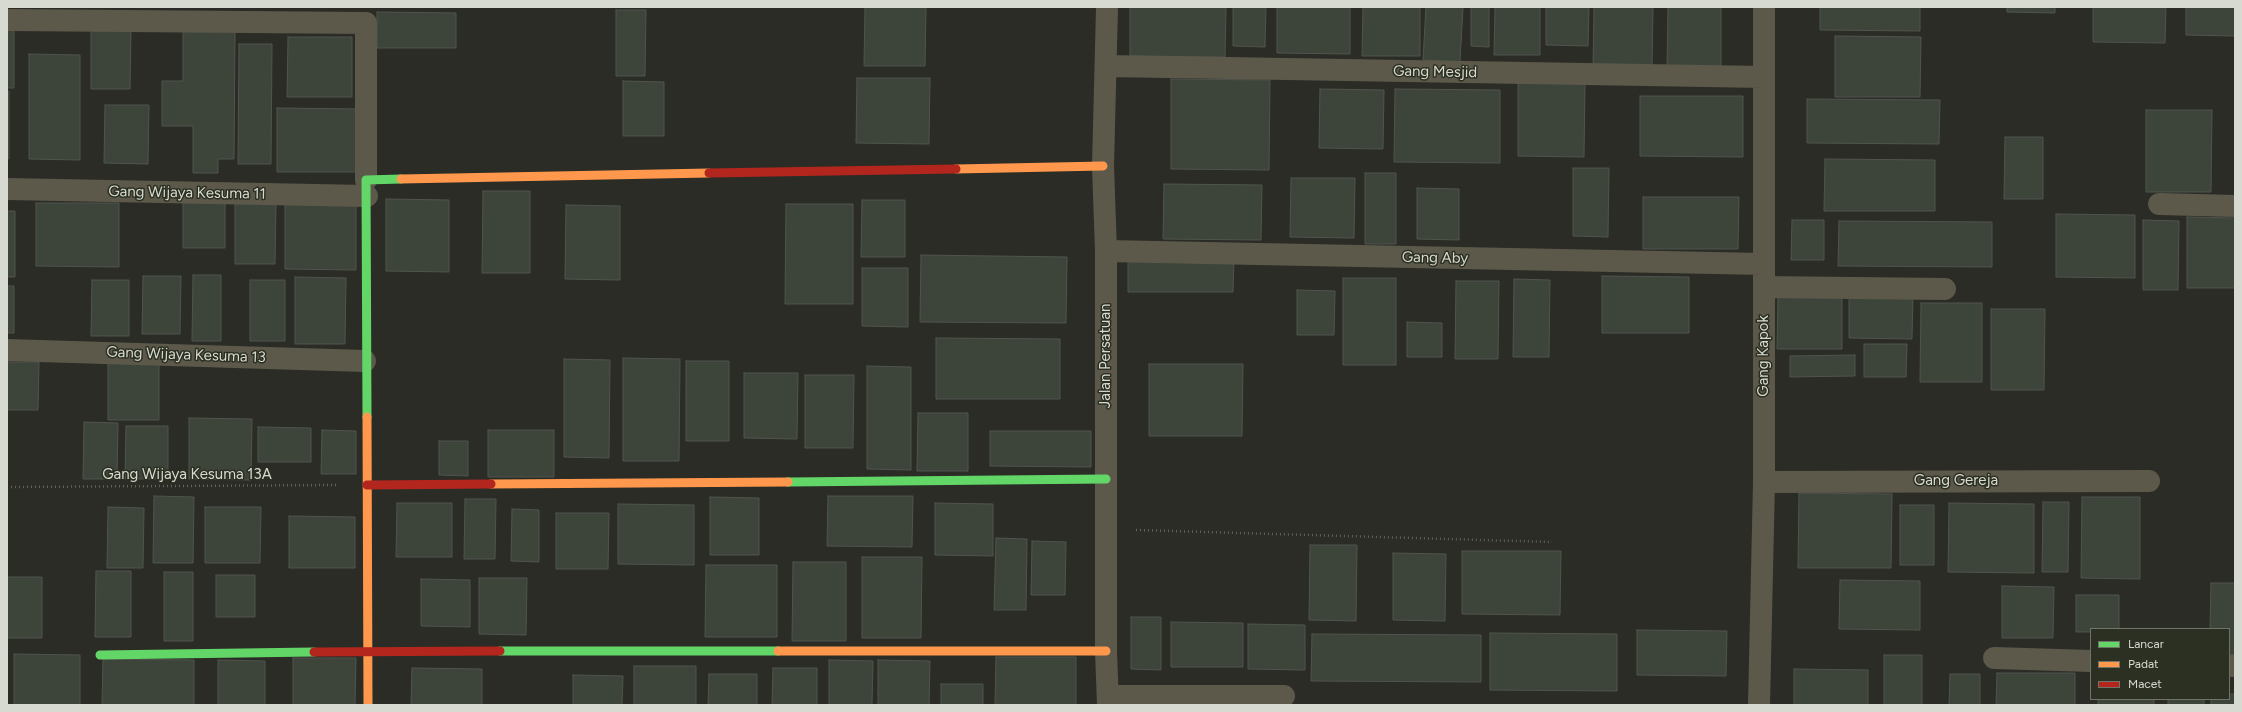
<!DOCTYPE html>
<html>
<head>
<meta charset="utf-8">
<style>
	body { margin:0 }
	#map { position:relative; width:2242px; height:712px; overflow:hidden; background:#2b2c26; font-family:Figtree,sans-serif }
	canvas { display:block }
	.frame { position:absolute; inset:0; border:8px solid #d7dad1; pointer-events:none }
	.legend { position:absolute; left:2090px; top:628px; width:140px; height:72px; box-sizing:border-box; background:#2c3022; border:1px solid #707468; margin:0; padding:5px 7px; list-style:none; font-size:12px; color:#d7dad1 }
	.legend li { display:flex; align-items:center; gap:8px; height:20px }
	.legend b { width:20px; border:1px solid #707468 }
</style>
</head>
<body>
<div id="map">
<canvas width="2242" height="712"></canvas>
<div class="frame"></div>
<ul class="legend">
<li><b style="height:5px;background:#63d668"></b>Lancar</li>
<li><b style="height:5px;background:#ff974d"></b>Padat</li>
<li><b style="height:5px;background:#b3261e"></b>Macet</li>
</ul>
</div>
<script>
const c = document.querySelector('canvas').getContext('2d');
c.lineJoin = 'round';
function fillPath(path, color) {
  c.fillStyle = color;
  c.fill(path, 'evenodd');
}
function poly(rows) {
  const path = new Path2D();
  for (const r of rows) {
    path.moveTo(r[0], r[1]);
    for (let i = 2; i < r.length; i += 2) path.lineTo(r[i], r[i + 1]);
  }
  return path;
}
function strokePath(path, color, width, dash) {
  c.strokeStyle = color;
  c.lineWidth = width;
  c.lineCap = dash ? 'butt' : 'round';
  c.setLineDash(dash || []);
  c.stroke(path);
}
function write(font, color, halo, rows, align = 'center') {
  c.font = font + ' Figtree,sans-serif';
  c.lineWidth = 3;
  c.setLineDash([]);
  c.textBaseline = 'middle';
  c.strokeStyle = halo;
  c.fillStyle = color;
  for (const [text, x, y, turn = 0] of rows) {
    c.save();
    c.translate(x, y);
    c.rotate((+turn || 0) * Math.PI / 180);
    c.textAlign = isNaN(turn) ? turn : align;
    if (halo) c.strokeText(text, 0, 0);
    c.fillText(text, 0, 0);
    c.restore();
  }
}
const building = poly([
	[865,7,926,7,925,66,864,66,865,7],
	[1130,7,1226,7,1225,57,1130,56,1130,7],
	[1233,7,1266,7,1265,47,1233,46,1233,7],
	[1277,7,1350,7,1350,54,1277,53,1277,7],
	[1363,7,1420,7,1420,56,1362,56,1363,7],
	[1426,7,1463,7,1460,62,1423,60,1426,7],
	[1471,7,1489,7,1489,47,1471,46,1471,7],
	[1495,7,1540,7,1540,55,1494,55,1495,7],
	[1546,7,1589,7,1588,46,1546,45,1546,7],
	[1594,7,1653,7,1652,71,1593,71,1594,7],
	[1668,7,1721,7,1721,71,1667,71,1668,7],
	[1820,7,1920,7,1920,31,1820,30,1820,7],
	[2007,7,2055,7,2055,13,2007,12,2007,7],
	[2093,7,2166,7,2165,43,2093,42,2093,7],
	[2186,7,2235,7,2235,36,2186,35,2186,7],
	[616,10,646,10,645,76,616,76,616,10],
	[377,12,456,13,456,48,377,48,377,12],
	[91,29,131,29,130,89,91,89,91,29],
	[183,29,235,29,234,159,218,159,218,173,193,173,193,126,162,126,162,81,183,81,183,29],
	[7,30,14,30,14,88,7,88,7,30],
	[1835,36,1921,37,1920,97,1835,97,1835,36],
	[288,37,352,37,352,97,287,97,288,37],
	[239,44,272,44,271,164,238,164,239,44],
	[29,54,80,55,80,160,29,159,29,54],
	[857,78,930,78,929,144,856,143,857,78],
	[1171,79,1270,80,1269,170,1171,169,1171,79],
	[623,81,664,82,664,136,623,136,623,81],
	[1518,83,1585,83,1584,157,1518,156,1518,83],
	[1320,89,1384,90,1383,149,1319,148,1320,89],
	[1395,89,1500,90,1500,163,1394,162,1395,89],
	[7,91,9,91,9,159,7,159,7,91],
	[1640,96,1743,96,1743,157,1640,156,1640,96],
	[1807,99,1940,100,1939,144,1807,143,1807,99],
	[105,105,149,105,148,164,104,163,105,105],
	[277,108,359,109,359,172,277,172,277,108],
	[2146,110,2212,110,2211,192,2146,192,2146,110],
	[2005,137,2043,137,2043,199,2004,199,2005,137],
	[1825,159,1935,160,1935,211,1824,211,1825,159],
	[1573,168,1609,168,1608,237,1573,236,1573,168],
	[1365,173,1396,173,1396,244,1365,244,1365,173],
	[1291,178,1355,178,1354,238,1290,237,1291,178],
	[1164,184,1262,185,1261,240,1163,239,1164,184],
	[1417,188,1459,189,1459,240,1417,239,1417,188],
	[483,191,530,191,530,273,482,273,483,191],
	[1643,197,1739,197,1738,249,1643,249,1643,197],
	[235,199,276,200,275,264,235,264,235,199],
	[386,199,449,200,449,272,386,271,386,199],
	[285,200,356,200,356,270,285,269,285,200],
	[862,200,905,200,905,257,861,257,862,200],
	[36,203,119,203,119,267,36,266,36,203],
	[183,203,225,203,225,248,183,248,183,203],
	[786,204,853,204,853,304,785,304,786,204],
	[566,205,620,206,620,280,565,279,566,205],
	[7,211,15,211,15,277,7,277,7,211],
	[2056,214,2135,215,2135,278,2056,277,2056,214],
	[2187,217,2235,218,2235,288,2187,288,2187,217],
	[1792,220,1824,220,1824,260,1791,260,1792,220],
	[2143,220,2179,221,2178,290,2143,290,2143,220],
	[1839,221,1992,222,1992,267,1838,266,1839,221],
	[921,255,1067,257,1066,323,920,322,921,255],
	[1128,260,1234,260,1233,292,1128,292,1128,260],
	[862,268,908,268,908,327,862,326,862,268],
	[193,275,221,275,221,341,192,341,193,275],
	[143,276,181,276,180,334,142,334,143,276],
	[1602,276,1689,277,1689,333,1602,333,1602,276],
	[295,277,346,278,345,344,295,344,295,277],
	[1343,278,1396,278,1396,365,1343,365,1343,278],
	[1514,279,1550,280,1549,357,1513,357,1514,279],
	[92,280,129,280,129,336,91,336,92,280],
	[250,280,285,280,285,341,250,341,250,280],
	[1456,281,1499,281,1498,359,1455,359,1456,281],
	[7,286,14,286,14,333,7,333,7,286],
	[1297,290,1335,291,1334,335,1297,335,1297,290],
	[1849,296,1913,296,1912,339,1849,338,1849,296],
	[1778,297,1842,298,1842,349,1777,349,1778,297],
	[1921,303,1982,303,1982,382,1920,382,1921,303],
	[1991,309,2045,309,2044,390,1991,390,1991,309],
	[1407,322,1442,323,1442,357,1407,357,1407,322],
	[936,338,1060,339,1060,399,936,399,936,338],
	[1864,344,1907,344,1906,377,1864,377,1864,344],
	[1855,355,1855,376,1790,377,1790,356,1855,355],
	[623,358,680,359,679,461,623,461,623,358],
	[108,359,159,359,159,420,108,420,108,359],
	[564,359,610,360,609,458,564,457,564,359],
	[686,361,729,361,729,441,686,441,686,361],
	[7,362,39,362,38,410,7,410,7,362],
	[1149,364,1243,364,1242,436,1149,436,1149,364],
	[867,366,911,367,911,470,867,469,867,366],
	[744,373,798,373,797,439,744,438,744,373],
	[805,375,854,375,853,448,805,448,805,375],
	[918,413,968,413,968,471,917,471,918,413],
	[189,418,252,419,251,480,189,479,189,418],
	[84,422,118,423,117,479,83,479,84,422],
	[126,426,168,426,168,479,125,479,126,426],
	[258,427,311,428,311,462,258,462,258,427],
	[322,430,356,431,356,474,321,474,322,430],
	[488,430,554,430,554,477,488,477,488,430],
	[990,431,1091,431,1091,467,990,466,990,431],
	[439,441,468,441,468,476,439,475,439,441],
	[1799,493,1892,494,1891,568,1798,568,1799,493],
	[154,496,194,497,193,563,153,563,154,496],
	[828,496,913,496,912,547,827,546,828,496],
	[710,497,759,498,759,555,710,555,710,497],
	[2082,497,2140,497,2140,579,2081,578,2082,497],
	[465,499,496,499,495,559,464,559,465,499],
	[2043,502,2069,502,2068,572,2042,572,2043,502],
	[397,503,452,503,452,557,396,557,397,503],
	[935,503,993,504,993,556,935,555,935,503],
	[1949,503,2034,504,2034,573,1948,572,1949,503],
	[618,504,694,505,694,565,618,564,618,504],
	[1900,505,1934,505,1934,565,1900,565,1900,505],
	[108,507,144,508,143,568,107,568,108,507],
	[205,507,261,507,260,563,205,563,205,507],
	[512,509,539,510,539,562,511,561,512,509],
	[556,513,609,513,608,569,556,569,556,513],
	[289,516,355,517,355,568,289,568,289,516],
	[996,538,1027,539,1026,610,994,610,996,538],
	[1032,541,1066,542,1065,595,1031,595,1032,541],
	[1310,545,1357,545,1356,621,1309,620,1310,545],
	[1462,551,1561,551,1560,615,1462,614,1462,551],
	[1393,553,1446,554,1445,621,1393,620,1393,553],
	[862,557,922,557,921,638,862,638,862,557],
	[793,562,846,562,846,641,792,641,793,562],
	[706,565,777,565,777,637,705,637,706,565],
	[96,571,131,571,131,637,95,637,96,571],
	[164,572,193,572,193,641,164,641,164,572],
	[216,575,255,575,255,617,216,617,216,575],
	[7,577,42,577,42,638,7,638,7,577],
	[479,578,527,578,526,635,479,634,479,578],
	[421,579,470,580,470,627,421,626,421,579],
	[1840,580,1920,581,1920,630,1839,629,1840,580],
	[2211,583,2235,583,2235,655,2229,655,2229,629,2210,629,2211,583],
	[2002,586,2054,587,2053,638,2002,638,2002,586],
	[2076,595,2119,595,2119,629,2091,629,2091,632,2076,632,2076,595],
	[1131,617,1161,617,1161,670,1131,669,1131,617],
	[1171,622,1243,623,1243,667,1171,667,1171,622],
	[1248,624,1305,625,1305,670,1248,669,1248,624],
	[1637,630,1727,631,1726,676,1637,675,1637,630],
	[1490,633,1617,634,1617,691,1490,690,1490,633],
	[1312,634,1481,635,1481,682,1311,681,1312,634],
	[14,654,80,655,80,705,14,705,14,654],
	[1884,655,1922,655,1922,705,1884,705,1884,655],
	[996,657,1076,657,1076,705,995,705,996,657],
	[293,658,356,658,355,705,293,705,293,658],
	[103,659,194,660,194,705,102,705,103,659],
	[218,660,265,661,265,705,218,705,218,660],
	[829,660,873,661,872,705,829,705,829,660],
	[878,660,930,661,929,705,878,705,878,660],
	[634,666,696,666,696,705,634,705,634,666],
	[412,668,482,669,482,705,411,705,412,668],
	[773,668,817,668,817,705,772,705,773,668],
	[1794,669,1868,670,1868,705,1794,705,1794,669],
	[1997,673,2075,673,2075,705,1996,705,1997,673],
	[709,674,757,674,757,705,708,705,709,674],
	[1950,674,1980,674,1980,705,1949,705,1950,674],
	[573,675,623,676,622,705,573,705,573,675],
	[941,684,983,684,983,705,941,705,941,684],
	[2229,694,2235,694,2235,705,2211,705,2211,699,2229,699,2229,694],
	[2098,699,2154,699,2154,705,2098,705,2098,699],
	[2168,699,2204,699,2204,705,2168,705,2168,699]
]);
fillPath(building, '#3d453b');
strokePath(building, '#51544e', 1);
strokePath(poly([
	[7,487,337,485],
	[1136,530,1552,542]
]), '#636257', 2.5, [1, 3]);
strokePath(poly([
	[1107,7,1103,166,1106,251,1106,651,1108,705],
	[7,20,366,23,366,180],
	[1107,66,1764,77],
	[7,189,367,196],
	[2159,204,2235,206],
	[1106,251,1764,264],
	[1764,287,1945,289],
	[7,350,365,361],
	[1764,482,2149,481],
	[1994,658,2091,661],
	[2229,666,2235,666],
	[1108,696,1284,696],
	[1759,705,1764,482,1764,7]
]), '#5c594b', 22);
strokePath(poly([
	[367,417,366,180,401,179],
	[788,482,1106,479],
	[500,651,778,651],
	[100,655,314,652]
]), '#63d668', 9);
strokePath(poly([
	[956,169,1103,166],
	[401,179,709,173],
	[367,417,368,705],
	[491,484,788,482],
	[778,651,1106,651]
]), '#ff974d', 9);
strokePath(poly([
	[709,173,956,169],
	[367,485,491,484],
	[314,652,500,651]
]), '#b3261e', 9);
write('15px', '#d7dad1', '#2c3022', [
	["Gang Mesjid",1435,72,1],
	["Gang Wijaya Kesuma 11",187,193,1],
	["Gang Aby",1435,258,1],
	["Gang Wijaya Kesuma 13",186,355,2],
	["Jalan Persatuan",1106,356,-90],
	["Gang Kapok",1764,356,-90],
	["Gang Wijaya Kesuma 13A",187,475],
	["Gang Gereja",1956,481]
]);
</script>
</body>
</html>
